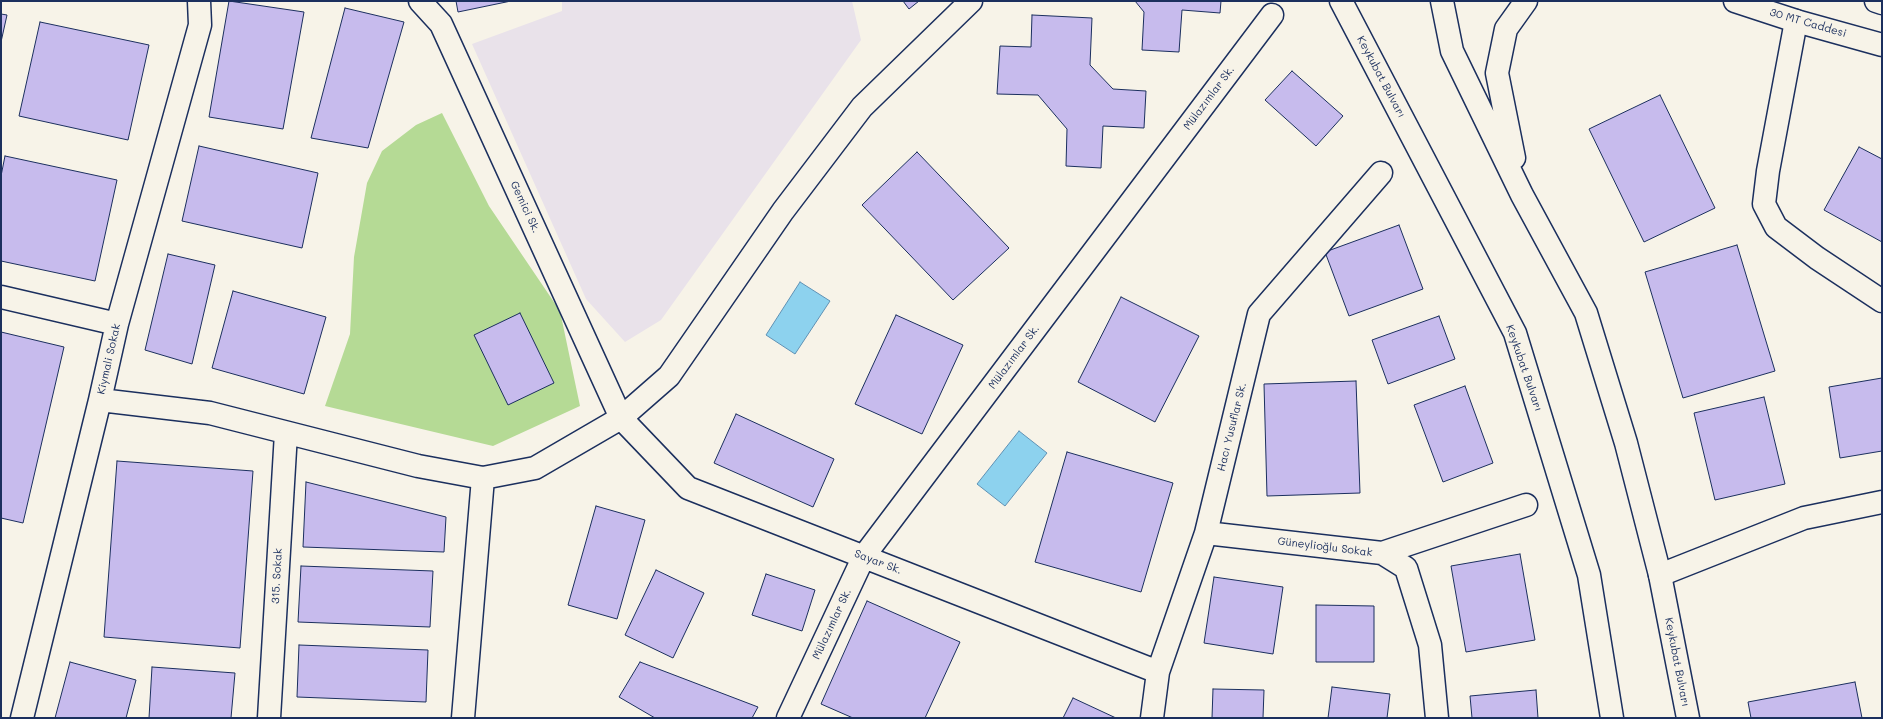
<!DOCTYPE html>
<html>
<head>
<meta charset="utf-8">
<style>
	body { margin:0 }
	#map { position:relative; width:1883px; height:719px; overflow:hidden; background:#f7f3e8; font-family:Mali,sans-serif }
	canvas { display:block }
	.frame { position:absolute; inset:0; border:2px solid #1b2f5e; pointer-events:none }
</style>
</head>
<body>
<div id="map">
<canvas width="1883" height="719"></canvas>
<div class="frame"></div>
</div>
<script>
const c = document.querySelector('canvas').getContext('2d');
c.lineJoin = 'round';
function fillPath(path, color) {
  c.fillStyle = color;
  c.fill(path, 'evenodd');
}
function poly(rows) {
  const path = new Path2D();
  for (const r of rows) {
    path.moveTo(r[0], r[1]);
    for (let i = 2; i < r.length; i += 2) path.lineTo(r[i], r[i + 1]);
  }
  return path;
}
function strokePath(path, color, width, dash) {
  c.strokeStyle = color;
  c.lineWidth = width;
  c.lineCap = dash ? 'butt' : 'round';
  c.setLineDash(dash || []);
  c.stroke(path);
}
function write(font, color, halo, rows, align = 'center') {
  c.font = font + ' Mali,sans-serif';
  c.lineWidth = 3;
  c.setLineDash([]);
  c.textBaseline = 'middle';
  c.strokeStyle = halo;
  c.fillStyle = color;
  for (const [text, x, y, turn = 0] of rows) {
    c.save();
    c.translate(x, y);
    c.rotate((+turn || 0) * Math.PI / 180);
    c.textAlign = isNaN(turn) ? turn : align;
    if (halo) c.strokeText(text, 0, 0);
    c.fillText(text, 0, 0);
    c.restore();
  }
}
fillPath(poly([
	[562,1,852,1,861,40,661,320,625,342,586,299,472,44,562,11]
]), '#e9e2ea');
fillPath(poly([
	[442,113,489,206,560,311,580,406,493,446,325,406,350,334,354,257,367,183,382,151,416,125]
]), '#b5da95');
const water = poly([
	[800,282,830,301,795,354,766,335,800,282],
	[1019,431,1047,453,1005,506,977,484,1019,431]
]);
fillPath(water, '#8dd2ee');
strokePath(water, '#5f91b4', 1);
const building = poly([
	[229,1,304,12,283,129,209,117,229,1],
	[456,1,511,1,458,12,456,1],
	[903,1,919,1,909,9,903,1],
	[1135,1,1221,1,1220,13,1182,10,1179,52,1142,50,1144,12,1135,1],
	[345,8,404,22,368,148,311,138,345,8],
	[1,14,7,15,1,42,1,14],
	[1032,15,1092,18,1090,65,1113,89,1146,91,1144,128,1103,126,1101,168,1066,166,1067,129,1038,95,997,94,1000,46,1031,47,1032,15],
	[40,22,149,45,128,140,19,116,40,22],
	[1292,71,1343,116,1316,146,1265,100,1292,71],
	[1660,95,1715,208,1644,242,1589,129,1660,95],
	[199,146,318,173,302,248,182,221,199,146],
	[1859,147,1882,159,1882,242,1824,210,1859,147],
	[917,152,1009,248,953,300,862,205,917,152],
	[5,156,117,180,95,281,1,261,1,176,5,156],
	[1399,225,1423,289,1349,316,1325,252,1399,225],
	[1737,245,1775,371,1683,398,1645,272,1737,245],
	[168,254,215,265,192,364,145,350,168,254],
	[233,291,326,317,304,394,212,368,233,291],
	[1121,297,1199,336,1155,422,1078,382,1121,297],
	[520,313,554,383,508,405,474,335,520,313],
	[896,315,963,345,922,434,855,404,896,315],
	[1439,316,1455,359,1388,384,1372,340,1439,316],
	[1,332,64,347,23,523,1,518,1,332],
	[1882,378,1882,451,1840,458,1829,387,1882,378],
	[1356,381,1360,493,1267,496,1264,384,1356,381],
	[1465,386,1493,463,1443,482,1414,405,1465,386],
	[1764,397,1785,484,1715,500,1694,413,1764,397],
	[736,414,834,459,813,507,714,463,736,414],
	[1067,452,1173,483,1141,592,1035,562,1067,452],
	[117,461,253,471,240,648,104,637,117,461],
	[306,482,446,517,444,552,303,547,306,482],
	[596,506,645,520,617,619,568,605,596,506],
	[1520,554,1535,640,1466,652,1451,566,1520,554],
	[301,566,433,571,430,627,298,622,301,566],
	[656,570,704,593,673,658,625,635,656,570],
	[766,574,815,590,802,631,752,615,766,574],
	[1214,577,1283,587,1273,654,1204,643,1214,577],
	[867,601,960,642,925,718,853,718,821,704,867,601],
	[1316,605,1374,606,1374,662,1316,662,1316,605],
	[299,645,428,650,426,702,297,697,299,645],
	[70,662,136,680,126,718,55,718,70,662],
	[640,662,758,707,752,718,655,718,619,697,640,662],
	[152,667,235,673,231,718,149,718,152,667],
	[1855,682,1862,718,1751,718,1748,702,1855,682],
	[1332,687,1390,694,1387,718,1328,718,1332,687],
	[1213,689,1264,690,1263,718,1212,718,1213,689],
	[1536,690,1538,718,1472,718,1470,696,1536,690],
	[1073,698,1116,718,1063,718,1073,698]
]);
fillPath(building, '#c7bbed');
strokePath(building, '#1b2f5e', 1);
const minor = poly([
	[420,1,441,24,621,418,688,488,1158,672],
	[1796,21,1768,171,1764,204,1776,227,1817,258,1882,301],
	[1,297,117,324],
	[100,400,210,413,418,466,483,478,535,468,621,418,669,376,783,211,862,107,971,1],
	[1206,533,1382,553,1406,568,1430,645,1437,718],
	[1382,553,1526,505],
	[1660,575,1804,518,1882,502],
	[22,718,100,400,117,324,200,25,199,1],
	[269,718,286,433],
	[463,718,483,478],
	[788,718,864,556,1272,15],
	[1152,718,1158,672,1206,533,1259,314,1381,173]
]);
const primary = poly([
	[1735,1,1796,21,1882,45]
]);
const trunk = poly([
	[1341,1,1515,333,1589,575,1612,718],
	[1442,1,1452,51,1522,195,1586,313,1626,443,1660,575,1688,718],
	[1876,1,1882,3],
	[1514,158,1497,73,1506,29,1526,1]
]);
strokePath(minor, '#1b2f5e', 25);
strokePath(primary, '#1b2f5e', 25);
strokePath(trunk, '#1b2f5e', 25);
strokePath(minor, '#f7f3e8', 22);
strokePath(primary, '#f7f3e8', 22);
strokePath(trunk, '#f7f3e8', 22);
write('11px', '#1b2f5e', '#f7f3e8', [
	["30 MT Caddesi",1808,23,16],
	["Keykubat Bulvarı",1381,77,62],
	["Mülazımlar Sk.",1209,98,-53],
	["Gemici Sk.",525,207,65],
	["Mülazımlar Sk.",1014,357,-53],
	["Kiymali Sokak",109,359,-77],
	["Keykubat Bulvarı",1524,368,71],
	["Hacı Yusuflar Sk.",1232,427,-76],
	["Güneylioğlu Sokak",1325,547,7],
	["Sayar Sk.",878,562,21],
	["315. Sokak",277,576,-87],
	["Mülazımlar Sk.",832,624,-65],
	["Keykubat Bulvarı",1677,662,79]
]);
</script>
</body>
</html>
